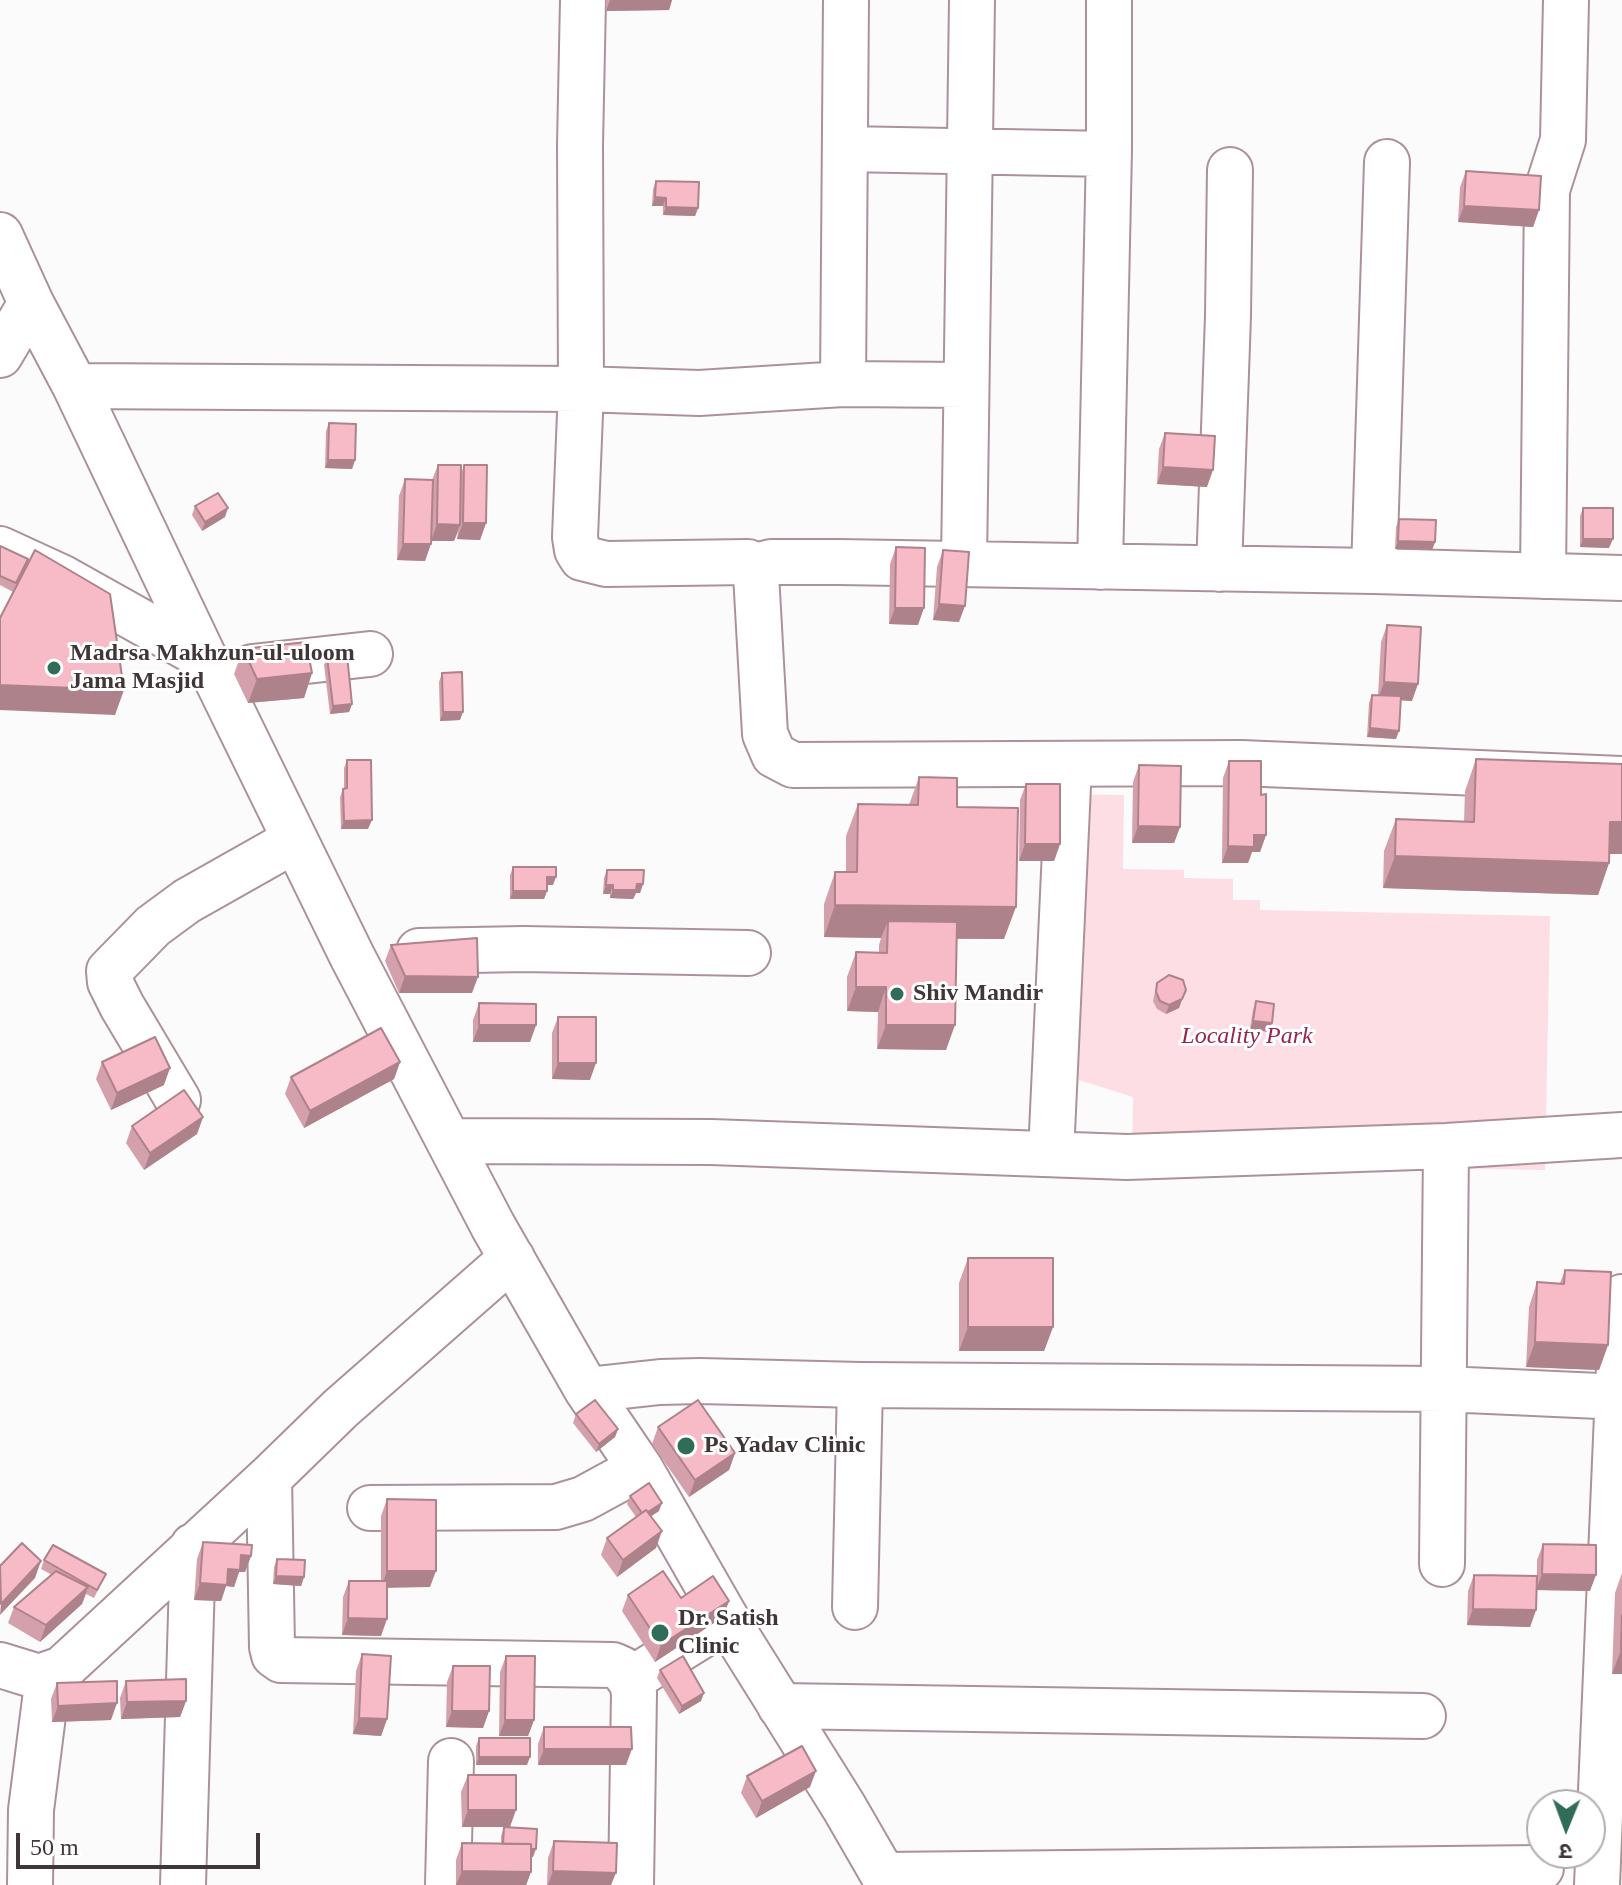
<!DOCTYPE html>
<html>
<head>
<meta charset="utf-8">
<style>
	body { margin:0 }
	#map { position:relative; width:1622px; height:1885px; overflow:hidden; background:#fbfbfb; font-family:"Times New Roman","Noto Sans Devanagari",serif }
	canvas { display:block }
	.north { position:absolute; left:1526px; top:1789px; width:80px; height:80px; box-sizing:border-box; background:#fff; border:2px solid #b3aeaf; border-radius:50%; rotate:181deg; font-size:22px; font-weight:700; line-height:32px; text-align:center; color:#403537 }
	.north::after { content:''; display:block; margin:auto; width:28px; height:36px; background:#306c57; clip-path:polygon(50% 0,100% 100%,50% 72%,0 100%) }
	.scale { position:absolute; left:16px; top:1833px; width:244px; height:36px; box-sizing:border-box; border:4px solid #403537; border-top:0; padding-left:10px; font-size:24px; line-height:28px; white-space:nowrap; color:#403537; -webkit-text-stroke:6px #fff; paint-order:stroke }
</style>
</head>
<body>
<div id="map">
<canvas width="1622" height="1885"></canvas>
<div class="north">उ</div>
<div class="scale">50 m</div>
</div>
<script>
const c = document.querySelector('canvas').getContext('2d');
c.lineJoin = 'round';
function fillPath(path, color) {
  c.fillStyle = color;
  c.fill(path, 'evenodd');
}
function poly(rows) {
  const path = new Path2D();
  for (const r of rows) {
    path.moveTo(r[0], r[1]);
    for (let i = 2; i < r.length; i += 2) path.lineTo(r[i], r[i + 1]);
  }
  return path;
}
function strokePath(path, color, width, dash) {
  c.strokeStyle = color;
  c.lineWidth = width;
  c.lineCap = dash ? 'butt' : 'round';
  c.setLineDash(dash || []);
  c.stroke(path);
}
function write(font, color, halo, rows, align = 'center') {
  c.font = font + ' "Times New Roman",serif';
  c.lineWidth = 6;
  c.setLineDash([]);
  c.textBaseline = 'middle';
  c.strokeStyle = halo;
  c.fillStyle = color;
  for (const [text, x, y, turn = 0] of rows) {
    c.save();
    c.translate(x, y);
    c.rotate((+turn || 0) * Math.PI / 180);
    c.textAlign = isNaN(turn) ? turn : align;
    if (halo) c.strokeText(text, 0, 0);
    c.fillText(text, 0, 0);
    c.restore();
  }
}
fillPath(poly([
	[1068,794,1124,795,1123,869,1184,870,1184,878,1233,879,1233,900,1260,900,1260,910,1550,916,1545,1170,1132,1162,1133,1097,1063,1075]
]), '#fcdee4');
const minor = poly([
	[583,0,580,145,581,389,575,537,577,550,582,558,606,564,748,562,756,574,765,734,774,755,793,765,1241,763,1622,779],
	[845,149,1109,154],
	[0,235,31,303,75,386,204,657,213,672,352,956,493,1226,587,1390,640,1468,727,1620,844,1807,889,1885],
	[0,355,31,303],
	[843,384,846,0],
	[75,386,581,389,699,393,843,384,965,385],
	[0,549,61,577,204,657],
	[964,563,972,0],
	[752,567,771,562,839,562,1374,571,1622,578],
	[1100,567,1109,150,1109,0],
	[1219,569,1228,316,1230,170],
	[1374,571,1387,162],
	[1543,576,1547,190,1563,140,1566,0],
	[252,667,370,654],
	[419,951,523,949,748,953],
	[178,1100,122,1006,110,982,109,971,153,926,187,901,295,840],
	[449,1141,711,1142,1127,1157,1446,1146,1622,1135],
	[1051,1154,1069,764],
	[587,1390,660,1382,700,1381,860,1385,1444,1389,1622,1397],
	[269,1478,272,1647,274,1655,281,1660,613,1665,622,1669,632,1683,634,1693,631,1885],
	[370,1508,556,1507,583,1499,640,1468],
	[1442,1564,1446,1146],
	[855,1607,860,1385],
	[0,1665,39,1677,62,1669,269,1478,341,1408,512,1258],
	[630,1680,727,1620],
	[780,1706,1423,1716],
	[883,1875,1541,1868],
	[30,1885,31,1810,48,1676],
	[183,1885,193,1546],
	[448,1885,451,1761],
	[1597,1885,1622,1297]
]);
strokePath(minor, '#ac9298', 48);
strokePath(minor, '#fff', 44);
fillPath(poly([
	[606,0,672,0,669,10,606,11],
	[1466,171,1539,210,1533,227,1458,222,1460,187],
	[656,181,698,208,695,216,663,215,663,206,652,206,653,189],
	[329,423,355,460,352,469,325,468,326,431],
	[1165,433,1207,487,1157,484,1159,449],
	[438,465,461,474,464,465,486,523,480,540,457,539,458,532,454,541,431,541,425,561,397,560,399,496,405,479,432,480],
	[195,506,225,517,202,531,192,515],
	[1583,508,1609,548,1580,547,1580,516],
	[1399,519,1435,542,1432,550,1395,549,1396,527],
	[0,546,28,559,13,592,0,585],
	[896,547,918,625,889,624,890,564],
	[943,550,959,622,933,620,937,567],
	[1387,625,1412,701,1400,700,1396,739,1367,737,1369,703,1372,695,1378,695,1381,642],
	[243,649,312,673,304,698,248,703,234,674],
	[327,657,352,704,349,712,330,714,324,665],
	[442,673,460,720,440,721,439,682],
	[1476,759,1622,854,1610,854,1609,863,1598,895,1383,888,1384,851,1396,819,1464,822,1465,791],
	[347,760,368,829,341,829,340,797,343,789,344,788,344,768],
	[1229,761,1261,795,1266,835,1260,852,1252,852,1248,863,1222,863,1223,778],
	[1139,765,1180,827,1174,843,1132,843,1133,782],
	[919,777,957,807,1004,939,956,939,946,1050,877,1049,878,1012,847,1011,847,977,856,952,879,952,879,945,881,938,824,937,824,904,835,872,846,872,846,836,858,804,909,805],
	[1026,784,1060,844,1054,861,1019,861,1020,800],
	[513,867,553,885,547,885,547,891,544,899,510,899,510,875],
	[607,870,643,884,640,893,636,893,633,899,610,898,610,894,603,894,604,878],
	[391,945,472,993,399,993,385,961],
	[1157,983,1186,990,1179,1008,1166,1014,1157,1009,1153,1001],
	[1256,1001,1269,1032,1250,1029,1253,1010],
	[479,1003,536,1025,530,1042,473,1042,473,1020],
	[558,1017,590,1080,552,1079,552,1033],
	[102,1062,164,1085,111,1110,96,1079],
	[400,1062,394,1079,304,1128,285,1094,291,1077],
	[203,1117,197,1134,144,1170,126,1143,132,1126],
	[968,1258,1053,1327,1044,1351,959,1351,959,1283],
	[1565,1270,1608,1345,1599,1370,1526,1367,1529,1307,1537,1282,1560,1283],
	[576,1414,618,1429,615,1437,596,1452,573,1423],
	[658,1427,735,1453,729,1470,689,1497,652,1444],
	[630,1496,659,1511,651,1516,656,1548,617,1577,601,1555,607,1538,636,1517,627,1504],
	[387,1499,430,1587,387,1587,381,1636,342,1635,343,1597,349,1581,381,1581,381,1516],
	[203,1542,251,1556,245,1572,239,1572,234,1587,226,1586,221,1601,194,1600,197,1559],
	[1543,1544,1590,1591,1537,1590,1536,1610,1530,1627,1467,1625,1468,1591,1474,1575,1537,1576,1537,1560],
	[277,1559,304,1577,301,1586,273,1584,274,1567],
	[44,1560,106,1574,94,1598,86,1594,82,1604,40,1642,8,1623,14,1607,52,1575,41,1569],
	[1622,1573,1622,1674,1612,1674,1615,1593],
	[628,1595,681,1598,729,1601,723,1617,655,1662,622,1611],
	[362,1654,387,1719,381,1736,353,1734,356,1671],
	[506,1656,534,1720,528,1736,499,1736,500,1672],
	[453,1666,489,1711,483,1728,446,1727,447,1682],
	[660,1670,701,1701,679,1714,657,1678],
	[126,1681,186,1701,180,1717,121,1719,120,1698],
	[57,1683,111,1720,52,1722,51,1699],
	[544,1727,626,1765,538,1765,538,1744],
	[479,1738,527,1765,476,1765,476,1746],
	[468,1775,510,1827,462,1827,461,1792],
	[747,1776,810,1787,756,1818,741,1793],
	[504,1827,533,1857,531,1857,531,1872,526,1885,456,1885,456,1860,462,1843,501,1844,501,1836],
	[554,1841,611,1885,547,1885,548,1858]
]), '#d4a0ab');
fillPath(poly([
	[610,0,672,0,669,10,606,11],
	[655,197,666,198,663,206,652,206],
	[1464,206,1539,210,1533,227,1458,222],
	[666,207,698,208,695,216,663,215],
	[328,460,355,460,352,469,325,468],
	[1163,467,1213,470,1207,487,1157,484],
	[228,508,225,517,202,531,205,522],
	[463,523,486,523,480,540,457,539],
	[437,524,460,525,454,541,431,541],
	[1583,539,1613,539,1609,548,1580,547],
	[1398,541,1435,542,1432,550,1395,549],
	[403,544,431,544,425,561,397,560],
	[939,604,965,606,959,622,933,620],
	[895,608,924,608,918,625,889,624],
	[312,673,304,698,248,703,257,679],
	[1384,682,1418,684,1412,701,1378,699],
	[0,685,124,690,115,715,0,710],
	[352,704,349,712,330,714,333,706],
	[443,712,463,712,460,720,440,721],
	[1370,728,1399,731,1396,739,1367,737],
	[372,820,368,829,341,829,344,821],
	[1610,822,1622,822,1622,854,1599,854],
	[1138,826,1180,827,1174,843,1132,843],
	[1254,835,1266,835,1260,852,1252,852,1248,863,1222,863,1228,846],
	[1025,844,1060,844,1054,861,1019,861],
	[1395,856,1609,863,1598,895,1383,888],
	[547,877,556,877,553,885,544,885],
	[637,884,643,884,640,893,636,893,633,899,610,898,613,890],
	[606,885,613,885,610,894,603,894],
	[513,891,547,891,544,899,510,899],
	[835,905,1016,907,1004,939,887,938,888,921,881,938,824,937],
	[405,976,478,977,472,993,399,993],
	[856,987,886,987,878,1012,847,1011],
	[1182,999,1179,1008,1166,1014,1169,1005],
	[1253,1021,1272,1023,1269,1032,1250,1029],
	[479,1025,536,1025,530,1042,473,1042],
	[886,1025,955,1025,946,1050,877,1049],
	[400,1062,394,1079,304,1128,310,1111],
	[558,1063,596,1063,590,1080,552,1079],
	[170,1068,164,1085,111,1110,117,1093],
	[203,1117,197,1134,144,1170,150,1153],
	[968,1327,1053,1327,1044,1351,959,1351],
	[1535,1342,1608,1345,1599,1370,1526,1367],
	[618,1429,615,1437,596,1452,599,1444],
	[735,1453,729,1470,689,1497,695,1480],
	[662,1503,659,1511,641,1523,644,1515],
	[662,1531,656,1548,617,1577,623,1560],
	[241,1555,251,1556,245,1572,239,1572,234,1587,226,1586,221,1601,194,1600,200,1583,228,1569],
	[41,1561,35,1578,0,1615,1,1604],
	[387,1571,436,1571,430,1587,381,1588],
	[1542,1574,1596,1575,1590,1591,1536,1590],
	[276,1576,304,1577,301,1586,273,1584],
	[88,1587,82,1604,40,1642,46,1625],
	[729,1601,723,1617,655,1662,661,1645],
	[1473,1609,1536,1610,1530,1627,1467,1625],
	[348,1618,387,1619,381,1636,342,1635],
	[1621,1650,1622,1650,1622,1674,1612,1674],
	[704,1693,701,1701,679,1714,682,1706],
	[186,1701,180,1717,121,1719,127,1702],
	[117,1703,111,1720,52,1722,58,1706],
	[452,1711,489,1711,483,1728,446,1727],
	[359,1718,387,1719,381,1736,353,1734],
	[505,1720,534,1720,528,1736,499,1736],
	[544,1749,632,1749,626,1765,538,1765],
	[479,1757,530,1757,527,1765,476,1765],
	[816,1771,810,1787,756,1818,762,1801],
	[468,1810,516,1810,510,1827,462,1827],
	[503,1848,536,1849,533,1857,500,1856],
	[462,1871,531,1872,526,1885,456,1885],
	[553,1871,616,1873,611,1885,548,1885]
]), '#ad828b');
const building = poly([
	[1466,171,1541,176,1539,210,1464,206,1466,171],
	[656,181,699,182,698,208,666,207,666,198,655,197,656,181],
	[329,423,356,424,355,460,328,460,329,423],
	[1165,433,1215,436,1213,470,1163,467,1165,433],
	[438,465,461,465,460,525,437,524,438,465],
	[464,465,487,465,486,523,463,523,464,465],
	[405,479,433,480,431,544,403,544,405,479],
	[218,493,228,508,205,522,195,506,218,493],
	[1583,508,1613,508,1613,539,1583,539,1583,508],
	[1399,519,1436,520,1435,542,1398,541,1399,519],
	[0,546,28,559,16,583,0,576,0,546],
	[896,547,925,548,924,608,895,608,896,547],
	[35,550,110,594,124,690,0,685,0,618,35,550],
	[943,550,969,552,965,606,939,604,943,550],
	[1387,625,1421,627,1418,684,1384,682,1387,625],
	[306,642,312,673,257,679,243,649,306,642],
	[347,655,352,704,333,706,327,657,347,655],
	[462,672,463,712,443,712,442,673,462,672],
	[1372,695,1401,696,1399,731,1370,728,1372,695],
	[1476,759,1622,764,1622,822,1610,822,1609,863,1395,856,1396,819,1474,822,1476,759],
	[347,760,371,760,372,820,344,821,343,789,347,788,347,760],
	[1229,761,1261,761,1261,795,1266,794,1266,835,1254,835,1254,847,1228,846,1229,761],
	[1139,765,1181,766,1180,827,1138,826,1139,765],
	[919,777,957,778,957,807,1018,808,1016,907,835,905,835,872,857,872,858,804,918,805,919,777],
	[1026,784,1060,784,1060,844,1025,844,1026,784],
	[513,867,556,867,556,877,547,877,547,891,513,891,513,867],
	[607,870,644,870,643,884,637,884,636,890,613,890,613,885,606,885,607,870],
	[888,921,957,922,955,1025,886,1025,886,987,856,987,856,952,887,953,888,921],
	[477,938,478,977,405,976,391,945,477,938],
	[1169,975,1183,980,1186,990,1182,999,1169,1005,1160,1001,1156,992,1157,983,1169,975],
	[1256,1001,1274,1004,1272,1023,1253,1021,1256,1001],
	[479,1003,536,1004,536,1025,479,1025,479,1003],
	[558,1017,596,1017,596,1063,558,1063,558,1017],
	[381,1028,400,1062,310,1111,291,1077,381,1028],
	[155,1037,170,1068,117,1093,102,1062,155,1037],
	[184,1090,203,1117,150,1153,132,1126,184,1090],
	[968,1258,1053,1258,1053,1327,968,1327,968,1258],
	[1565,1270,1611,1272,1608,1345,1535,1342,1537,1282,1564,1284,1565,1270],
	[595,1400,618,1429,599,1444,576,1414,595,1400],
	[698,1400,735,1453,695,1480,658,1427,698,1400],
	[649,1483,662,1503,648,1512,646,1510,642,1513,630,1496,649,1483],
	[387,1499,436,1500,436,1571,387,1571,387,1499],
	[646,1510,662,1531,623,1560,607,1538,646,1510],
	[203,1542,252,1545,251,1556,241,1555,240,1570,228,1569,227,1585,200,1583,203,1542],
	[22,1543,41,1561,1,1604,0,1566,22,1543],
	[1543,1544,1596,1545,1596,1575,1542,1574,1543,1544],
	[53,1545,106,1574,97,1590,44,1560,53,1545],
	[277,1559,305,1560,304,1577,276,1576,277,1559],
	[56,1571,88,1587,46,1625,14,1607,56,1571],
	[663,1571,681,1598,713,1576,729,1601,661,1645,628,1595,663,1571],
	[1474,1575,1537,1576,1536,1610,1473,1609,1474,1575],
	[349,1581,387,1581,387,1619,348,1618,349,1581],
	[1622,1615,1622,1650,1621,1650,1622,1615],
	[362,1654,391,1656,387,1719,359,1718,362,1654],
	[506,1656,535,1656,534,1720,505,1720,506,1656],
	[683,1656,704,1693,682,1706,660,1670,683,1656],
	[453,1666,490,1666,489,1711,452,1711,453,1666],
	[186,1679,186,1701,127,1702,126,1681,186,1679],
	[117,1681,117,1703,58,1706,57,1683,117,1681],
	[544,1727,631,1727,632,1749,544,1749,544,1727],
	[479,1738,530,1738,530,1757,479,1757,479,1738],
	[802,1746,816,1771,762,1801,747,1776,802,1746],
	[468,1775,516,1775,516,1810,468,1810,468,1775],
	[504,1827,537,1829,536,1849,531,1849,531,1844,503,1844,504,1827],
	[554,1841,617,1843,616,1873,553,1871,554,1841],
	[462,1843,531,1844,531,1872,462,1871,462,1843]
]);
fillPath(building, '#f7bac7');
strokePath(building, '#ad828b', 2);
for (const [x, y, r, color] of [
	[54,668,8,"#306c57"],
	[897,994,8,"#306c57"],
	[686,1446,10,"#306c57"],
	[660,1633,10,"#306c57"]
]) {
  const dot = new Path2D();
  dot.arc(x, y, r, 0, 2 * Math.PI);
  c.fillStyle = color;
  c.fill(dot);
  strokePath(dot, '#fff', 3);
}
write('bold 24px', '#403537', '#fff', [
	["Madrsa Makhzun-ul-uloom",70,654],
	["Jama Masjid",70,682],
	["Shiv Mandir",913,994],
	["Ps Yadav Clinic",704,1446],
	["Dr. Satish",678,1619],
	["Clinic",678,1647]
], 'left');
write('italic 24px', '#96254d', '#fff', [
	["Locality Park",1247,1037]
]);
</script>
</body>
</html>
